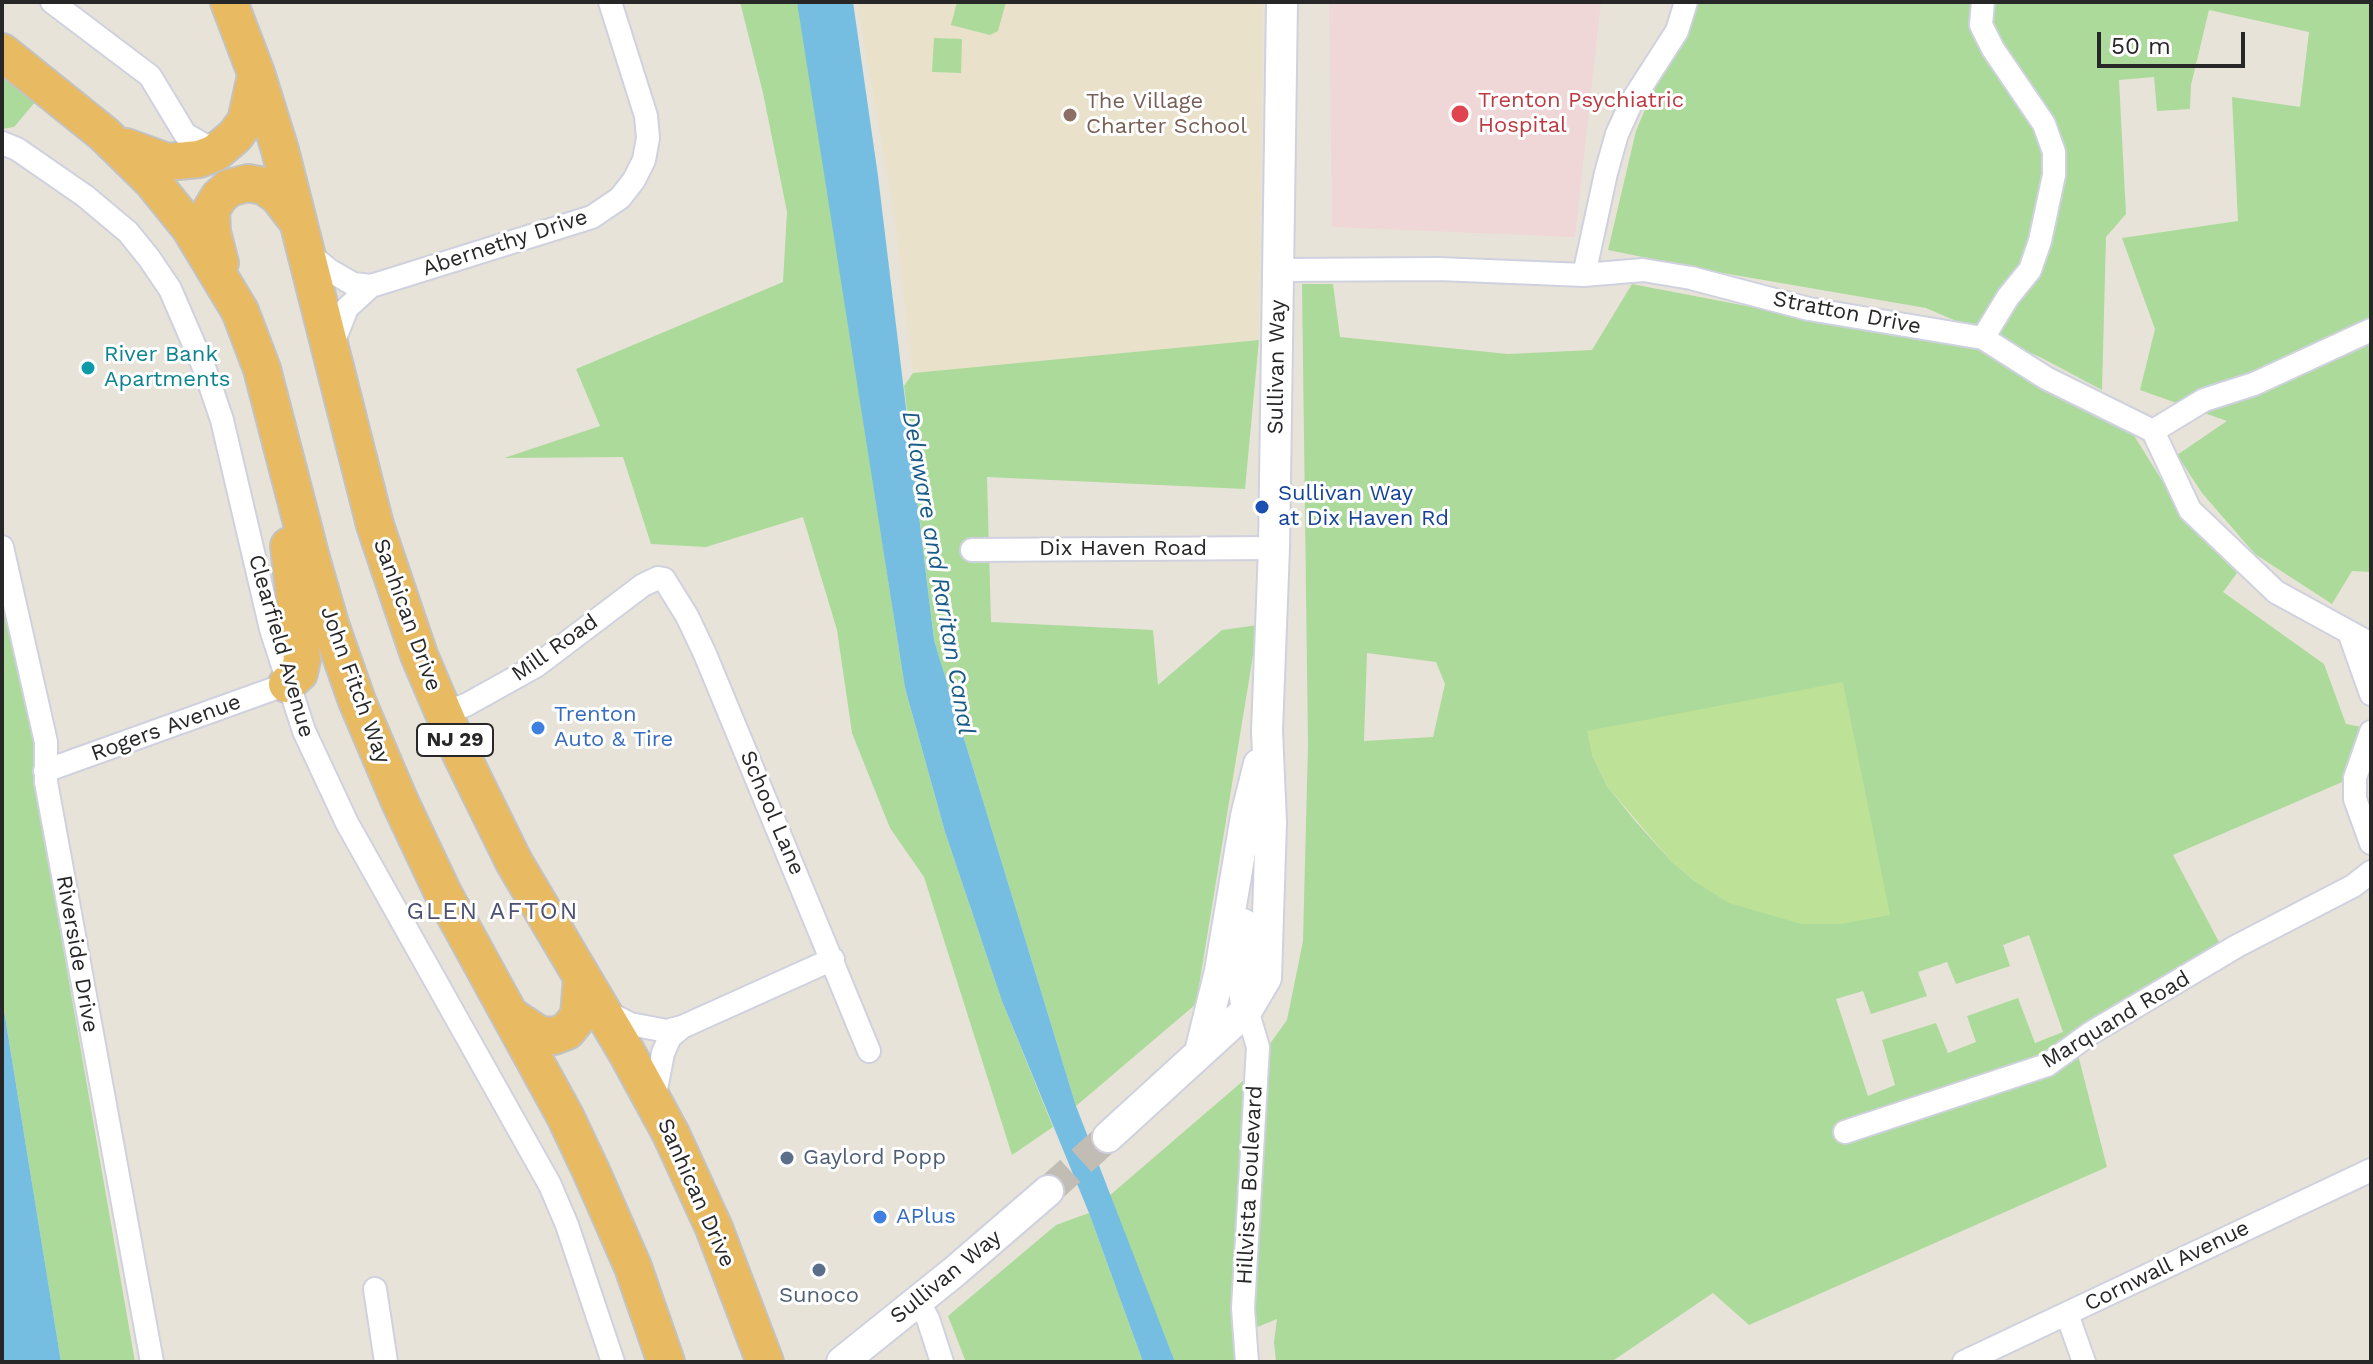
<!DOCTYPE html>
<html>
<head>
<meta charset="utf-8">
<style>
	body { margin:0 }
	#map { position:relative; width:2373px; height:1364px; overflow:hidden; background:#e8e3d9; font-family:"Work Sans",sans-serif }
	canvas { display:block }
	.frame { position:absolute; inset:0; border:4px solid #272727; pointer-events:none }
	.scale { position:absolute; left:2097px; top:32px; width:148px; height:36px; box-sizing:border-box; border:4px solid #272727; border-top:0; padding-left:10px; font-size:24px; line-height:28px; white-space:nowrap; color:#272727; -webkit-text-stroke:6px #fff; paint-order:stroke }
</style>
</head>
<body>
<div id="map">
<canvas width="2373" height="1364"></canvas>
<div class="frame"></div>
<div class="scale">50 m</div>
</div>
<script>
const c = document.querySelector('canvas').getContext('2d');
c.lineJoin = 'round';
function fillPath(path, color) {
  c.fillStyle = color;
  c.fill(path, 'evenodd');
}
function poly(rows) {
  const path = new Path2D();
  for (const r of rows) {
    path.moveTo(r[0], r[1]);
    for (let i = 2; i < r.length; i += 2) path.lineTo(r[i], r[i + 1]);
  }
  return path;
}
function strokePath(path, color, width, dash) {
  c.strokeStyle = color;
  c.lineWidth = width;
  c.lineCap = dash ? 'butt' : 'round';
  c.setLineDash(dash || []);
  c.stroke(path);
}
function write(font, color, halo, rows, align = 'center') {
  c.font = font + ' "Work Sans",sans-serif';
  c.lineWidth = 6;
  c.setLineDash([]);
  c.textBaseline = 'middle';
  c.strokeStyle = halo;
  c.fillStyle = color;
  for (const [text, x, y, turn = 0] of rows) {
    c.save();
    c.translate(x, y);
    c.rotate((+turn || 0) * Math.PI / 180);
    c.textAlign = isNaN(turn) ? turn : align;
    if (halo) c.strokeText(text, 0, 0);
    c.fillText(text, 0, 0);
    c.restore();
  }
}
fillPath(poly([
	[857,2,1263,2,1259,340,913,373,894,214]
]), '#e9e1ca');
fillPath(poly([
	[1329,2,1601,2,1575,237,1332,227]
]), '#efd7d7');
fillPath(poly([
	[740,2,797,2,800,14,905,688,945,832,1002,1001,1053,1127,1012,1155,924,877,890,828,852,733,837,630,803,517,706,547,651,544,623,457,504,458,600,426,576,369,783,282,787,212,763,93],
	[957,2,1006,2,998,31,990,35,951,25],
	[1696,2,2371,2,2371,572,2352,571,2332,604,2255,554,2202,493,2177,455,2227,421,2140,390,2155,329,2122,238,2238,221,2232,97,2300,107,2309,32,2209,10,2191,85,2190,109,2157,111,2154,77,2119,80,2126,214,2106,237,2102,390,2040,357,1926,308,1717,272,1608,250,1636,131,1662,68],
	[934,38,962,39,961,73,932,72],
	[2,74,36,101,14,127,2,129],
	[1302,284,1333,284,1340,337,1508,354,1592,350,1632,284,1804,317,1969,345,2133,434,2193,530,2237,573,2223,592,2324,664,2346,724,2362,727,2347,780,2173,855,2219,942,2072,1032,2107,1167,1749,1325,1713,1293,1611,1362,1276,1362,1274,1342,1277,1319,1245,1332,1254,1362,1175,1362,1109,1196,1244,1080,1287,1020,1303,941,1308,745],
	[1367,653,1436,662,1445,684,1433,737,1364,741],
	[1592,755,1697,883,1671,861,1636,822,1607,786],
	[2029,935,2063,1032,2035,1043,2018,998,1967,1016,1976,1042,1948,1053,1936,1023,1882,1040,1895,1085,1868,1096,1836,999,1863,991,1871,1014,1927,996,1918,972,1947,962,1956,984,2010,966,2003,945],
	[1259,340,1245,489,987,477,991,622,1153,630,1158,685,1222,630,1258,625,1196,1004,1076,1106,934,640,904,386,913,373],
	[2,591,11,637,38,747,51,878,135,1362,61,1362,2,998],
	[1089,1213,1143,1362,966,1362,948,1316,1056,1225]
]), '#acda9a');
fillPath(poly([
	[1843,682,1890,915,1841,924,1801,924,1729,903,1697,883,1671,861,1607,786,1592,755,1587,731]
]), '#bce197');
fillPath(poly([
	[797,2,853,2,878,176,934,640,1076,1106,1175,1362,1143,1362,1089,1213,1002,1001,945,832,905,688],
	[2,998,61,1362,2,1362]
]), '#75bee2');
strokePath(poly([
	[1048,1191,1108,1137]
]), '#c1bdb5', 30, [30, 15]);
const minor = poly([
	[52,2,150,76,185,134,204,145,222,147],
	[1983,2,1981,25,1993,49,2044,124,2054,152,2054,175,2040,241,2030,270,2008,297,1983,338],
	[2,143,17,149,85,196,128,232,149,258,170,289,205,370,222,420,271,629,304,731,347,823,550,1185,567,1225,613,1362],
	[306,251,329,270,353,284,371,286],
	[1278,270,1439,269,1584,275,1643,270,1691,278,1809,309,1983,338,2046,378,2153,431,2204,400,2254,384,2371,330],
	[1584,275,1606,173,1617,134,1632,101,1677,31,1686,2],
	[332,346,347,308,371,286,592,217,620,198,634,180,644,160,648,138,646,116,610,2],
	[2153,431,2190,510,2276,592,2371,644],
	[2,547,46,742,46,782,152,1362],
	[972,550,1274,548],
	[2349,632,2371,694],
	[443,713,466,705,536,666,643,585,658,578,664,579,687,616,705,654,869,1051],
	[2371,732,2355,778,2355,799,2371,843],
	[45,771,287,684],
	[605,1011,630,1024,667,1031,682,1027,833,959],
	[654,1100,663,1053,670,1037,682,1027],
	[1845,1132,2047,1065,2091,1033,2237,946,2353,886,2371,872],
	[375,1289,386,1362],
	[918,1301,928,1319,942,1362],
	[2067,1314,2084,1362],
	[1247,1362,1243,1308,1258,1047,1247,1010],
	[1964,1362,2371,1170]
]);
const secondary = poly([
	[1243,924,1242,978,1247,1010],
	[1200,1052,1220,971,1246,816,1259,764],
	[1108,1137,1247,1010,1266,978,1271,822,1267,731,1274,548,1282,2],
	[842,1362,954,1272,1048,1191]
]);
const trunk = poly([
	[229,2,256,73,280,150,375,525,419,655,462,756,514,862,627,1053,671,1134,714,1228,765,1362],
	[2,52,104,134,152,181,190,228,240,311,262,369,311,558,331,627,357,701,400,802,443,893,565,1116,591,1171,633,1267,666,1362],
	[126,147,167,162,199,159,215,153,235,136,246,121,256,76],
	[220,263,212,232,211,210,219,197,229,188,248,183,264,186,278,196,295,218],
	[287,684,299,673,302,659,289,546],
	[511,1016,540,1035,554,1036,567,1031,579,1016,582,977]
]);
strokePath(minor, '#cfd1df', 26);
strokePath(secondary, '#cfd1df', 34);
strokePath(trunk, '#c3c3c3', 40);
strokePath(minor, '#fff', 22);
strokePath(secondary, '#fff', 30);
strokePath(trunk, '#e8ba61', 36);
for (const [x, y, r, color] of [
	[1460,114,10,"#e0444e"],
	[1070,115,8,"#8d6e63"],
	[88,368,8,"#0f9aa8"],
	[1262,507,8,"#1a4fb4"],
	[538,728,8,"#3f7fe0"],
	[787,1158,8,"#5c6f8a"],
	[880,1217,8,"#3f7fe0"],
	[819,1270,8,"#5c6f8a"]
]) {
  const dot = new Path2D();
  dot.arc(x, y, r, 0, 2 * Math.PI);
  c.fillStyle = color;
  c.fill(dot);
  strokePath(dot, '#fff', 3);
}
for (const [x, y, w] of [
	[455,740,76]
]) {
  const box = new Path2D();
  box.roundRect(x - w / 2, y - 16, w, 32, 6);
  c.fillStyle = '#fff';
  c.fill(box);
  strokePath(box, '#272727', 2);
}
write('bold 20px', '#272727', null, [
	["NJ 29",455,740]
]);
write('22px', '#be3a42', '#fff', [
	["Trenton Psychiatric",1478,101],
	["Hospital",1478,126]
], 'left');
write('22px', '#785e54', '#fff', [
	["The Village",1086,102],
	["Charter School",1086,127]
], 'left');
write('22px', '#272727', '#fff', [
	["Abernethy Drive",505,243,-18],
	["Stratton Drive",1847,313,11],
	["Sullivan Way",1277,367,-89],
	["Dix Haven Road",1123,549],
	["Sanhican Drive",407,615,70],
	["Clearfield Avenue",281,646,74],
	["Mill Road",555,648,-35],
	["John Fitch Way",355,685,70],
	["Rogers Avenue",166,728,-20],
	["School Lane",772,813,67],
	["Riverside Drive",77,954,80],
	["Marquand Road",2116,1020,-31],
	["Hillvista Boulevard",1250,1185,-87],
	["Sanhican Drive",696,1193,66],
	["Cornwall Avenue",2167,1266,-26],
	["Sullivan Way",946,1277,-39]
]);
write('22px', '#0d838f', '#fff', [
	["River Bank",104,355],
	["Apartments",104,380]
], 'left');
write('22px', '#164399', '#fff', [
	["Sullivan Way",1278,494],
	["at Dix Haven Rd",1278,519]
], 'left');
write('22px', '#366cbe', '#fff', [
	["Trenton",554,715],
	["Auto & Tire",554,740],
	["APlus",896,1217]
], 'left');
write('22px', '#4e5e75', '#fff', [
	["Gaylord Popp",803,1158],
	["Sunoco",819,1296,"center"]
], 'left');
write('italic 24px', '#195b89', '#fff', [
	["Delaware and Raritan Canal",938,573,80]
]);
c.letterSpacing = '2px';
write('24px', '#4c5072', '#fff', [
	["GLEN AFTON",493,912]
]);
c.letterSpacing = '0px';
</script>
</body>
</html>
